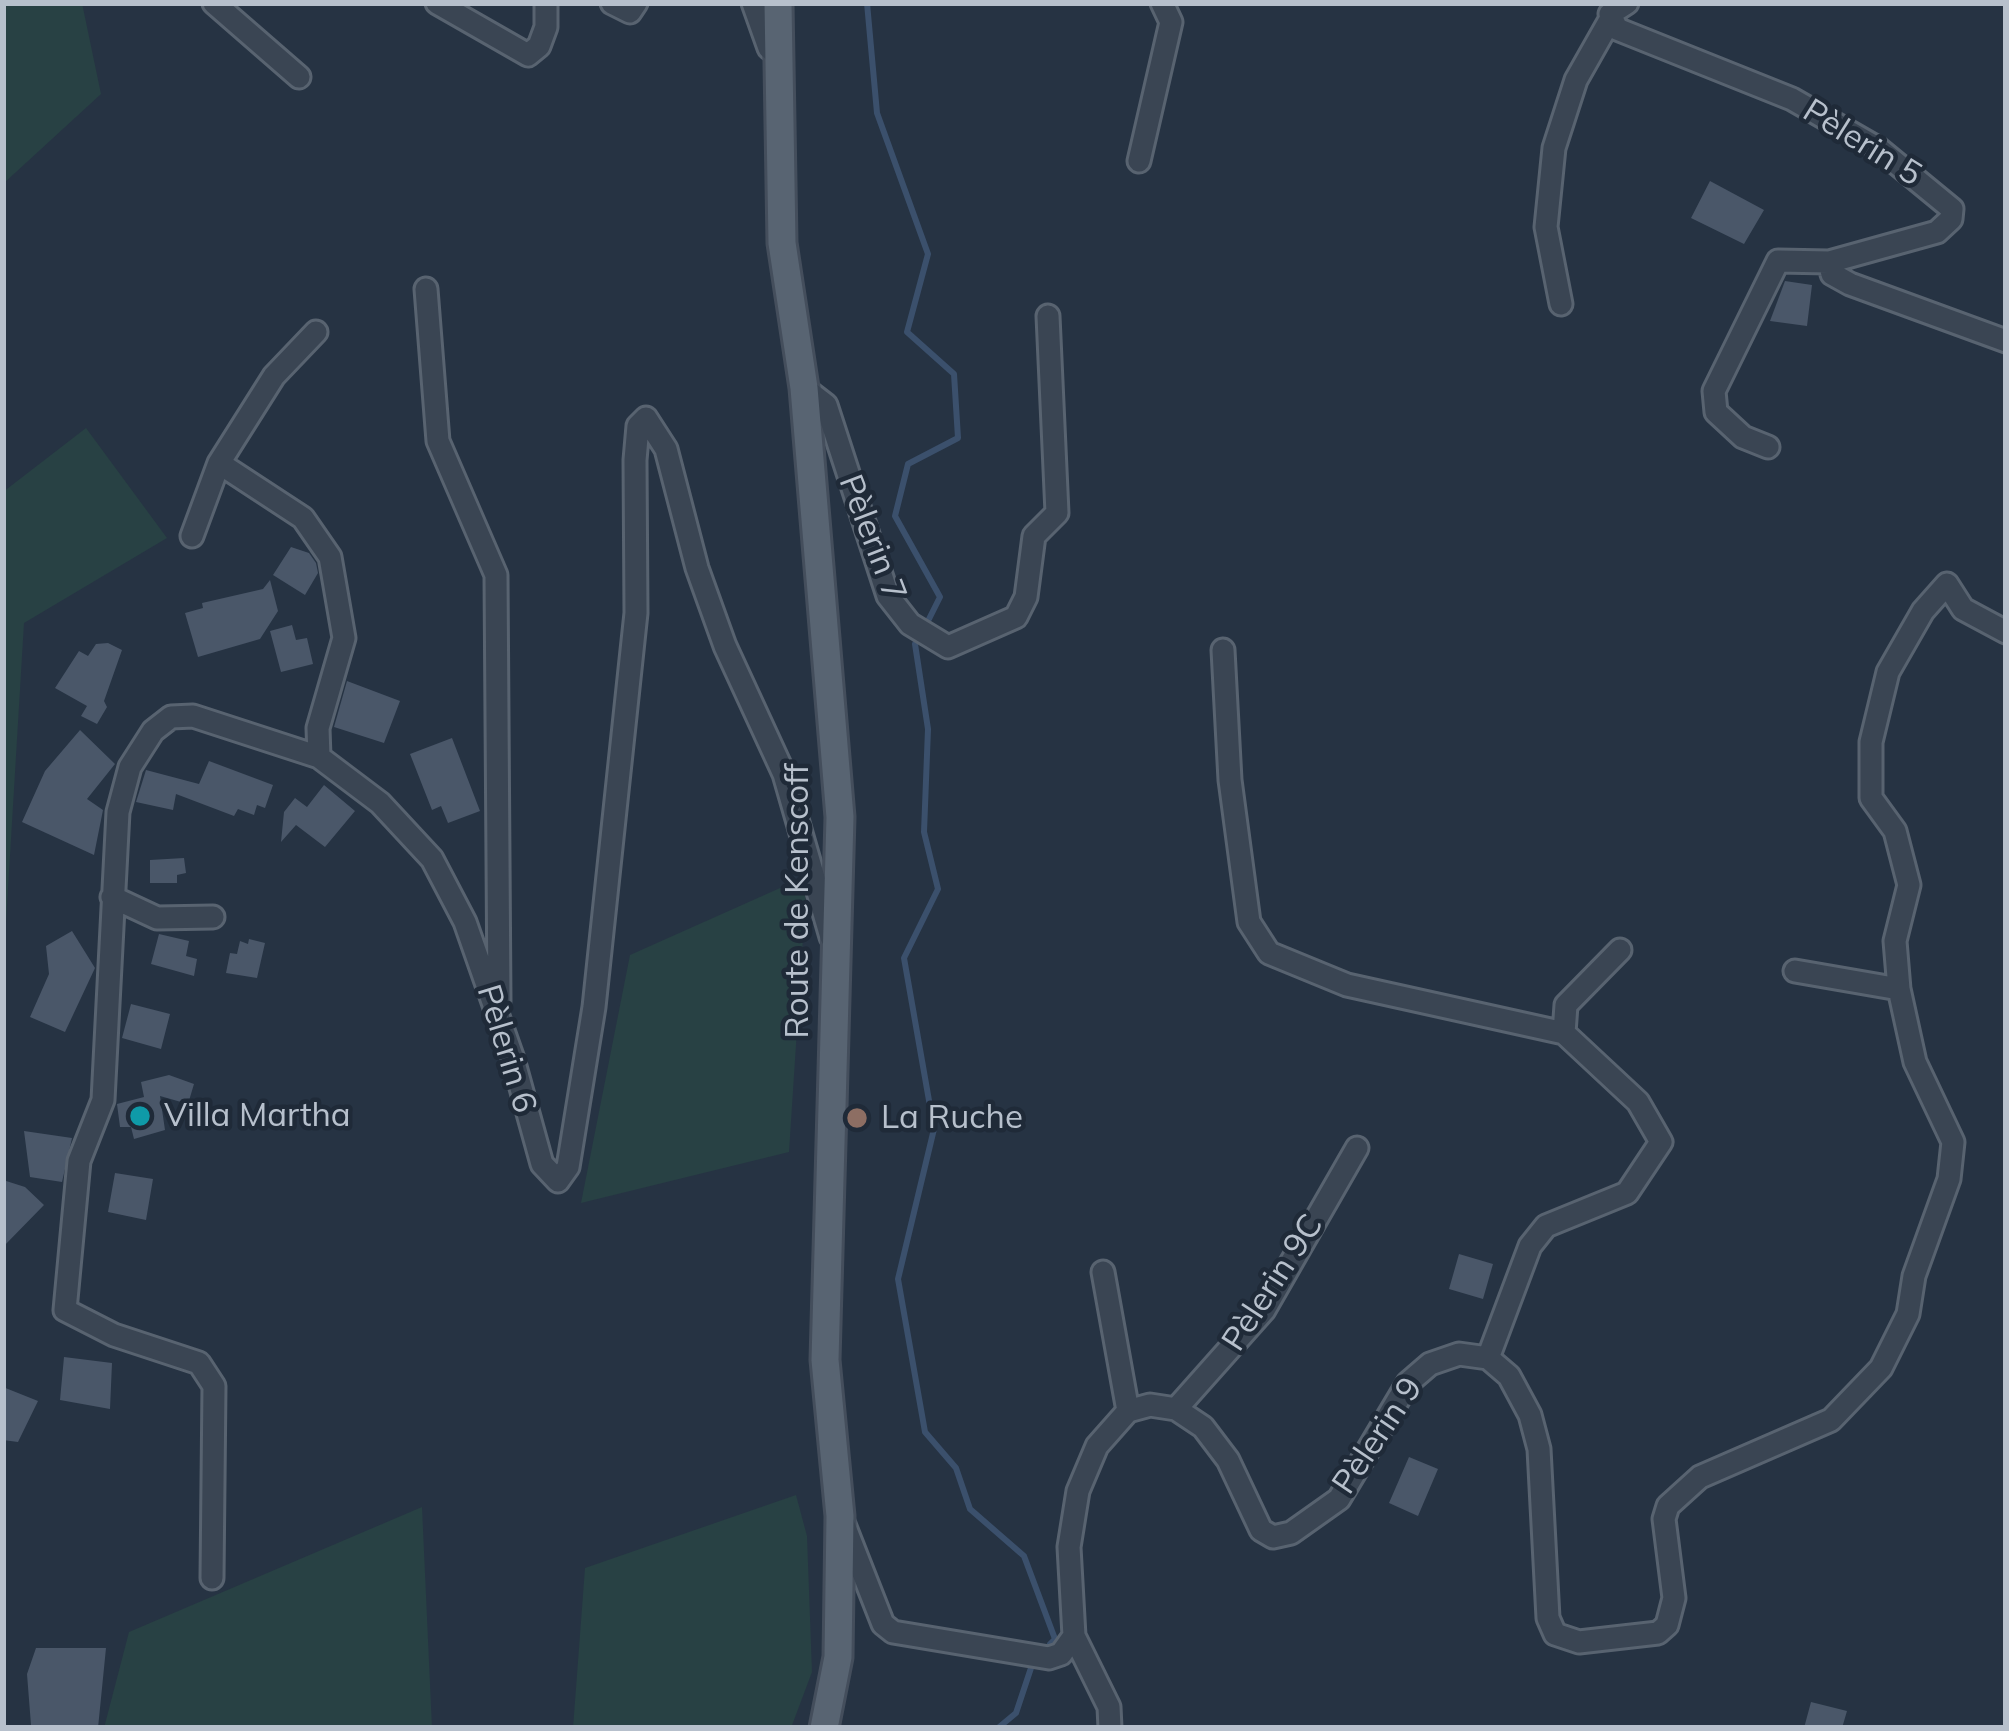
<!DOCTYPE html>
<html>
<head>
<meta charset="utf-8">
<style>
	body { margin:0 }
	#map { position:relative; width:2009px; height:1731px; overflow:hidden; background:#263343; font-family:Mulish,sans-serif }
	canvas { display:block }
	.frame { position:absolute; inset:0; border:6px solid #b7c0cc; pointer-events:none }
</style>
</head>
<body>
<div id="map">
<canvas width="2009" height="1731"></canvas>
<div class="frame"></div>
</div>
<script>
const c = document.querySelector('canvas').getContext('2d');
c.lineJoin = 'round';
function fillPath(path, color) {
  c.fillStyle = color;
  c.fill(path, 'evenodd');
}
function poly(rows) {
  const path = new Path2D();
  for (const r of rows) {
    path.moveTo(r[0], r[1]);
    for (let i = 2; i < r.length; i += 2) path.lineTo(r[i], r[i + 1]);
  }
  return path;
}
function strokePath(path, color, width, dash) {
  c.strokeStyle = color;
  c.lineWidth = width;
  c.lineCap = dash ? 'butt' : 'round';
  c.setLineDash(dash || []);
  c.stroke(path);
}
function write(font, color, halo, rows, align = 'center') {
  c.font = font + ' Mulish,sans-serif';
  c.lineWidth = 9;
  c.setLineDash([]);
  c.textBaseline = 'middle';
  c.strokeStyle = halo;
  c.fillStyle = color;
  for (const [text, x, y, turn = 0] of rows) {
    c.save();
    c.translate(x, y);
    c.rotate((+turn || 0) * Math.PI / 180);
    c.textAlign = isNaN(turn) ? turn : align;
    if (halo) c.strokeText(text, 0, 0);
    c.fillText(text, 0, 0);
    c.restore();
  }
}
fillPath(poly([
	[3,3,82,3,101,94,3,184],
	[86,428,167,538,24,623,3,972,3,492],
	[807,876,789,1152,581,1203,630,955],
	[796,1495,807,1536,812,1672,791,1728,573,1728,585,1568],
	[422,1507,432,1728,104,1728,129,1632]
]), '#284144');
strokePath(poly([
	[867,3,877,113,928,254,907,332,954,374,958,438,908,464,895,516,940,597,929,619],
	[915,644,928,729,924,832,938,889,904,958,934,1129,898,1279,925,1432,956,1468,970,1509,1024,1556,1055,1639,1050,1644],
	[998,1728,1016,1713,1032,1665]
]), '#3b506c', 6);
fillPath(poly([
	[1710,181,1764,210,1744,244,1691,218],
	[1785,281,1812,285,1807,326,1770,321],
	[291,547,309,553,316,563,318,573,305,595,273,575],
	[270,580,278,611,260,639,198,657,185,613,203,608,202,603,263,589],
	[292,625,296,640,307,638,313,664,281,672,270,631],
	[108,643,122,650,104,701,107,707,97,724,81,716,87,706,55,688,79,651,88,656,96,644],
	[347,681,400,701,384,743,334,727],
	[80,730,115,764,87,799,103,810,94,855,22,822,45,771],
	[452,738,480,811,448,823,441,806,432,810,410,754],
	[209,761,273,785,265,808,257,805,254,815,238,809,234,816,176,794,173,810,136,802,146,770,199,784],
	[324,785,355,811,325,847,296,825,281,842,284,812,295,798,307,807],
	[184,858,186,873,177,875,177,883,150,883,150,860],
	[72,931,95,968,65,1032,30,1017,49,974,46,946],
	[159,934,189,941,186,956,197,959,194,976,151,964],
	[249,939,265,943,257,978,226,973,230,953,237,954,240,941,248,944],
	[131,1004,170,1014,161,1049,122,1038],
	[169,1075,194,1084,188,1104,160,1096,165,1130,134,1139,131,1127,120,1127,117,1104,144,1097,141,1082],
	[24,1131,72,1138,62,1182,30,1177],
	[115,1173,153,1179,146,1220,108,1212],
	[3,1180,25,1187,44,1205,3,1247],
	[1459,1254,1493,1264,1483,1299,1449,1289],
	[64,1357,112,1363,110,1409,60,1400],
	[3,1387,38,1401,18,1442,3,1440],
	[1409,1457,1438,1469,1418,1516,1389,1503],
	[36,1648,106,1648,98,1728,31,1725,27,1674],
	[1811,1702,1847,1711,1842,1728,1804,1728]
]), '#4a5769');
const minor = poly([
	[214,3,299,77],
	[437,3,528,55,539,46,546,27,546,3],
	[612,3,630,12,636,3],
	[753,3,769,48,779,56],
	[1627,3,1610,14,1617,29,1792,99,1879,149,1952,209,1951,219,1937,232,1829,262],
	[1139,161,1171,22,1162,3],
	[1829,262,1832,274,1850,284,2006,341],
	[426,289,438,441,496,575,499,1001],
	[1561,304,1546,227,1554,148,1576,80,1610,20],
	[804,388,826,405,888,596,910,624,948,647,1016,617,1026,597,1034,536,1057,513,1048,316],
	[1768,447,1743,437,1716,412,1714,391,1778,261,1829,262],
	[219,463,303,518,330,557,344,638,318,728,319,757],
	[192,536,219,463,274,376,316,332],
	[1223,650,1230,780,1249,922,1269,953,1347,985,1564,1033],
	[112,897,157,918,213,917],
	[1795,971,1899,989],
	[1103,1272,1128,1411],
	[1488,1358,1530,1246,1546,1226,1627,1193,1661,1142,1638,1102,1564,1033,1566,1005,1620,950],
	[1176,1409,1264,1310,1357,1148],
	[843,1522,883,1624,893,1632,1049,1658,1061,1654,1074,1636,1069,1547,1078,1491,1097,1446,1128,1411,1150,1405,1176,1409,1203,1427,1228,1460,1261,1530,1273,1537,1291,1533,1339,1499,1408,1383,1430,1364,1459,1354,1488,1358,1509,1376,1530,1415,1539,1449,1548,1618,1555,1634,1579,1642,1658,1633,1667,1625,1674,1598,1664,1519,1668,1506,1700,1477,1831,1420,1881,1368,1908,1314,1914,1276,1949,1179,1953,1142,1915,1062,1899,989,1895,941,1909,885,1895,831,1871,798,1871,742,1888,672,1923,611,1947,584,1963,609,2006,632],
	[212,1578,214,1386,199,1363,114,1335,65,1310,79,1161,103,1100,118,812,130,767,153,731,171,717,193,716,319,757,380,803,432,859,465,922,513,1059,542,1164,558,1181,568,1167,594,1007,636,613,635,460,638,426,646,418,666,449,697,568,725,646,784,774,831,937],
	[1074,1636,1109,1707,1110,1728]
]);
const major = poly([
	[778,3,782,243,804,388,840,817,825,1360,840,1516,838,1657,824,1728]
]);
strokePath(minor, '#586370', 27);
strokePath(major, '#444e5c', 33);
strokePath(minor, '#3a4553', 21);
strokePath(major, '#586472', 27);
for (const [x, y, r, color] of [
	[140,1116,12,"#0f9aa8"],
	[857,1118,12,"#8d6e63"]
]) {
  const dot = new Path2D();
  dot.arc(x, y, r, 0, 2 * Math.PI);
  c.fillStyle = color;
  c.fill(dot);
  strokePath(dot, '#1f2a38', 4.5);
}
write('33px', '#b7c0cc', '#1f2a38', [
	["Pèlerin 5",1862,143,32],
	["Pèlerin 7",872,538,69],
	["Route de Kenscoff",798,901,-90],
	["Pèlerin 6",506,1049,73],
	["Pèlerin 9C",1273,1283,-57],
	["Pèlerin 9",1378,1436,-56]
]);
write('33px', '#b7c0cc', '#1f2a38', [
	["Villa Martha",164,1116],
	["La Ruche",881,1118]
], 'left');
</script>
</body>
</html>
